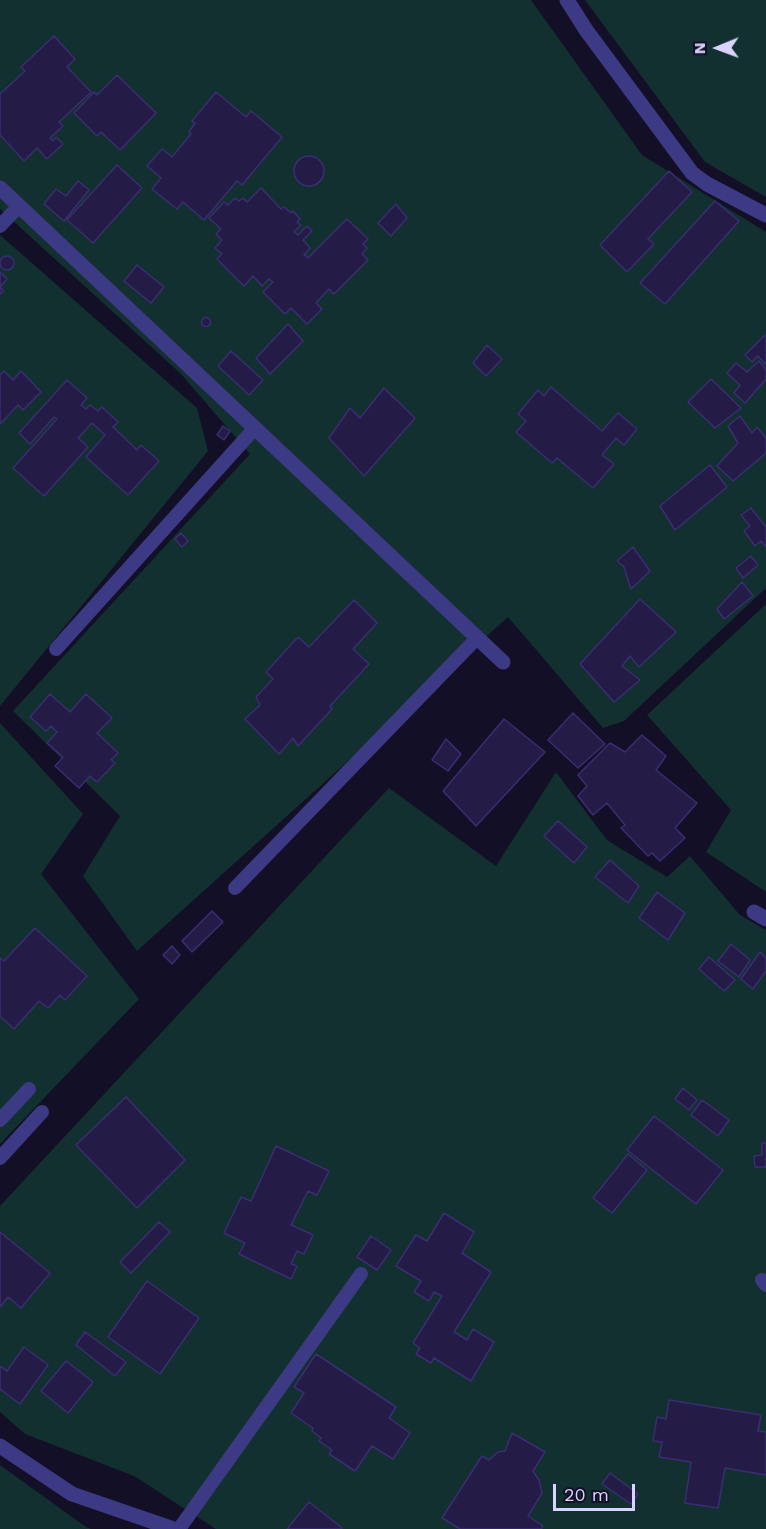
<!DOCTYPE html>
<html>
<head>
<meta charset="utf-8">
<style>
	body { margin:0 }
	#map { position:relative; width:766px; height:1529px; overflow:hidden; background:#130f26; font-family:"Work Sans",sans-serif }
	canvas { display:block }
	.north { position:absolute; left:688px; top:18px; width:60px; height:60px; -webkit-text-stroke:4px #130f26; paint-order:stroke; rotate:269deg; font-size:16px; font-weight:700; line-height:24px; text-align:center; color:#d9d4ff }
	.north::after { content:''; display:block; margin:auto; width:21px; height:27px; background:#d9d4ff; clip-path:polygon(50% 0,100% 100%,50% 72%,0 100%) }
	.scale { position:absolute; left:553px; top:1484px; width:82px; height:27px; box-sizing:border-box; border:3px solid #d9d4ff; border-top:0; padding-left:8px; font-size:18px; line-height:21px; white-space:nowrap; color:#d9d4ff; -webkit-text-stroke:4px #130f26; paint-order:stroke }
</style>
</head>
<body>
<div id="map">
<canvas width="766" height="1529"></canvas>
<div class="north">N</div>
<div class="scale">20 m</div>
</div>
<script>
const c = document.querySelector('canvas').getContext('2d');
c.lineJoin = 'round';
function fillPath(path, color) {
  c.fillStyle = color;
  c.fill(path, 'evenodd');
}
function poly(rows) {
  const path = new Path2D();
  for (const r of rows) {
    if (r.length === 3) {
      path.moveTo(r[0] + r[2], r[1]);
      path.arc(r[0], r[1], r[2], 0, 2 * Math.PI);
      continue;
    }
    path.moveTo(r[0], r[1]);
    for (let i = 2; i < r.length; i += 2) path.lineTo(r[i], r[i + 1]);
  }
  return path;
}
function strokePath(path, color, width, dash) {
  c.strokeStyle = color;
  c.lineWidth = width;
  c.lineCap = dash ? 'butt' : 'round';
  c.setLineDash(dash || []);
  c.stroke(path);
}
fillPath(poly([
	[0,0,531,0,642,155,766,232,766,588,624,721,603,728,508,617,137,951,83,876,120,816,13,711,250,454,181,374,0,209],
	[585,0,766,0,766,197,705,162],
	[0,235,197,408,208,451,0,706],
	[766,604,766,892,706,852,731,810,647,715],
	[0,723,83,814,41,874,139,999,0,1144],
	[556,772,607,840,667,877,690,856,740,915,766,930,766,1529,216,1529,134,1476,25,1434,0,1412,0,1206,389,788,496,866],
	[0,1465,86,1527,91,1529,0,1529]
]), '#12302f');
const building = poly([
	[54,36,75,59,67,67,91,92,59,122,63,126,50,138,53,141,56,137,63,144,47,159,37,148,24,161,0,135,0,94,25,71,21,67,54,36],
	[117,75,156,113,120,150,101,132,97,136,74,113,94,92,97,95,117,75],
	[216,92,246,117,251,111,282,137,242,185,237,181,204,220,183,202,177,209,152,189,161,178,147,166,162,149,172,157,191,134,189,132,195,123,192,121,216,92],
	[309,171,15],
	[117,165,142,188,93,243,67,220,117,165],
	[669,171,692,192,648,239,654,244,627,272,600,245,669,171],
	[78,181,89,190,64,221,44,204,56,189,66,196,78,181],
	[261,188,281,209,284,207,291,213,293,211,300,219,297,222,301,225,294,232,298,235,307,226,312,231,303,240,310,248,304,255,308,258,347,219,368,239,363,244,367,248,362,254,368,260,334,294,329,289,316,303,322,309,307,324,291,308,285,314,263,292,273,282,269,279,262,286,253,276,244,286,217,259,222,254,215,248,222,240,216,234,221,229,209,218,224,202,228,205,235,198,239,201,243,198,247,202,261,188],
	[715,201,739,221,665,304,640,283,715,201],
	[396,204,407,218,391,236,378,223,396,204],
	[7,263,7],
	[137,265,164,287,151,303,124,281,137,265],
	[0,272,7,279,0,287,4,291,0,294,0,272],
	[206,322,4.5],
	[288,324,303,341,270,374,256,358,288,324],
	[765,335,766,336,766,365,758,356,752,362,745,355,765,335],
	[487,345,502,359,486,376,473,363,487,345],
	[231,351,263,380,249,395,218,366,231,351],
	[759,361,766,370,766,379,745,403,734,393,740,385,727,373,736,363,747,372,759,361],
	[4,371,13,380,21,371,41,392,23,410,18,405,0,424,0,375,4,371],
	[711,379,741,408,715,428,688,402,711,379],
	[67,380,87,398,81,405,86,409,90,405,98,411,102,407,118,422,113,427,137,450,141,445,159,461,128,495,86,457,105,435,92,423,78,438,88,447,44,496,13,468,57,419,54,417,30,444,19,433,67,380],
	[551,387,602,431,618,413,637,429,624,445,616,438,602,455,614,464,593,488,557,458,552,463,516,432,526,421,518,414,538,390,544,396,551,387],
	[384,388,415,418,364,476,329,438,350,408,360,418,384,388],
	[740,416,752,433,757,427,766,438,766,453,733,481,717,466,738,443,728,426,740,416],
	[223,426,230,431,224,440,217,435,223,426],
	[710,465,727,487,675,530,660,506,710,465],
	[751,508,766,527,766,547,761,541,755,546,744,531,750,526,741,515,751,508],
	[181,533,188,541,182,547,175,539,181,533],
	[633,547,650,571,631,589,624,567,617,561,633,547],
	[751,556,758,565,743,578,736,568,751,556],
	[742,582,753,596,724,619,717,609,742,582],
	[640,599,676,632,639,667,630,656,622,666,640,680,614,702,580,664,640,599],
	[354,600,377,623,353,649,369,664,330,706,332,709,298,746,293,738,279,754,245,719,260,705,256,697,273,679,266,672,298,637,309,647,354,600],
	[50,694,70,712,86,694,112,718,97,733,118,753,111,760,115,763,97,782,90,776,79,788,55,766,63,757,47,743,57,732,51,726,46,731,30,717,50,694],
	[573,713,605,744,578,768,548,740,573,713],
	[504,719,545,752,476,826,443,791,504,719],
	[642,735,666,756,656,770,697,803,675,828,685,838,660,861,652,853,648,856,621,828,625,825,607,803,593,815,578,796,587,786,578,775,610,743,625,752,642,735],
	[446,739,461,754,448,771,432,760,446,739],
	[558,821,587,847,574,863,544,836,558,821],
	[610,860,639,886,628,903,595,877,610,860],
	[657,892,685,913,668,940,639,918,657,892],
	[212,911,223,922,192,952,182,941,212,911],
	[35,928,87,976,65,1000,60,995,48,1008,39,1001,14,1029,0,1016,0,958,4,961,35,928],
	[731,944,750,960,739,977,718,961,731,944],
	[172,946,180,955,172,964,163,955,172,946],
	[760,952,766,958,766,971,753,989,741,979,760,952],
	[709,957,735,980,724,991,699,969,709,957],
	[683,1088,697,1100,689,1110,675,1099,683,1088],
	[126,1097,185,1160,137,1208,76,1145,126,1097],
	[702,1100,729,1120,718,1136,691,1115,702,1100],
	[654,1116,723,1170,696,1204,627,1150,654,1116],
	[762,1143,766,1143,766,1167,755,1167,754,1156,762,1155,762,1143],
	[276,1146,329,1171,317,1195,308,1191,291,1225,313,1235,304,1254,297,1251,291,1264,297,1266,291,1279,239,1254,245,1243,224,1233,241,1197,251,1201,276,1146],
	[628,1154,647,1170,612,1213,593,1198,628,1154],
	[444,1213,474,1232,462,1253,491,1272,454,1332,467,1340,473,1329,494,1342,471,1381,434,1358,431,1363,416,1354,420,1348,413,1343,442,1296,434,1292,429,1301,414,1292,421,1281,396,1266,416,1235,427,1241,444,1213],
	[159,1222,170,1232,131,1273,120,1262,159,1222],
	[0,1232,50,1273,21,1308,8,1297,0,1307,0,1232],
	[371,1236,391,1250,377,1270,357,1257,371,1236],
	[147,1281,199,1318,160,1374,108,1337,147,1281],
	[85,1332,126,1362,115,1376,76,1345,85,1332],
	[24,1347,48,1365,20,1404,0,1389,0,1366,7,1371,24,1347],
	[316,1354,396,1407,389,1418,410,1433,393,1459,372,1446,355,1471,329,1454,332,1450,319,1441,321,1438,312,1431,313,1428,291,1413,304,1393,294,1387,316,1354],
	[66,1361,93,1382,68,1413,41,1391,66,1361],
	[669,1400,761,1415,758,1431,766,1432,766,1475,725,1468,718,1508,685,1503,691,1462,659,1457,662,1442,653,1441,657,1417,666,1419,669,1400],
	[512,1433,545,1452,533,1471,539,1480,542,1493,528,1516,543,1526,541,1529,460,1529,442,1518,482,1456,489,1460,498,1452,505,1451,512,1433],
	[610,1473,638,1494,631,1504,602,1484,610,1473],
	[309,1502,342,1528,341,1529,287,1529,309,1502]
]);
fillPath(building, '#241b47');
strokePath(building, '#3b2d73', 1.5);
strokePath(poly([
	[0,226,19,206],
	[56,649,255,428],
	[235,888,477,638],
	[0,1120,29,1089],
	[0,1158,42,1112],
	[762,1280,766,1285],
	[179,1529,361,1274]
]), '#3d3a85', 14);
strokePath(poly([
	[567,0,586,30,692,173,707,184,766,215],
	[0,188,503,662],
	[754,912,766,919],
	[0,1446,72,1494,174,1529]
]), '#3d3a85', 15);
</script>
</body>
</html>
